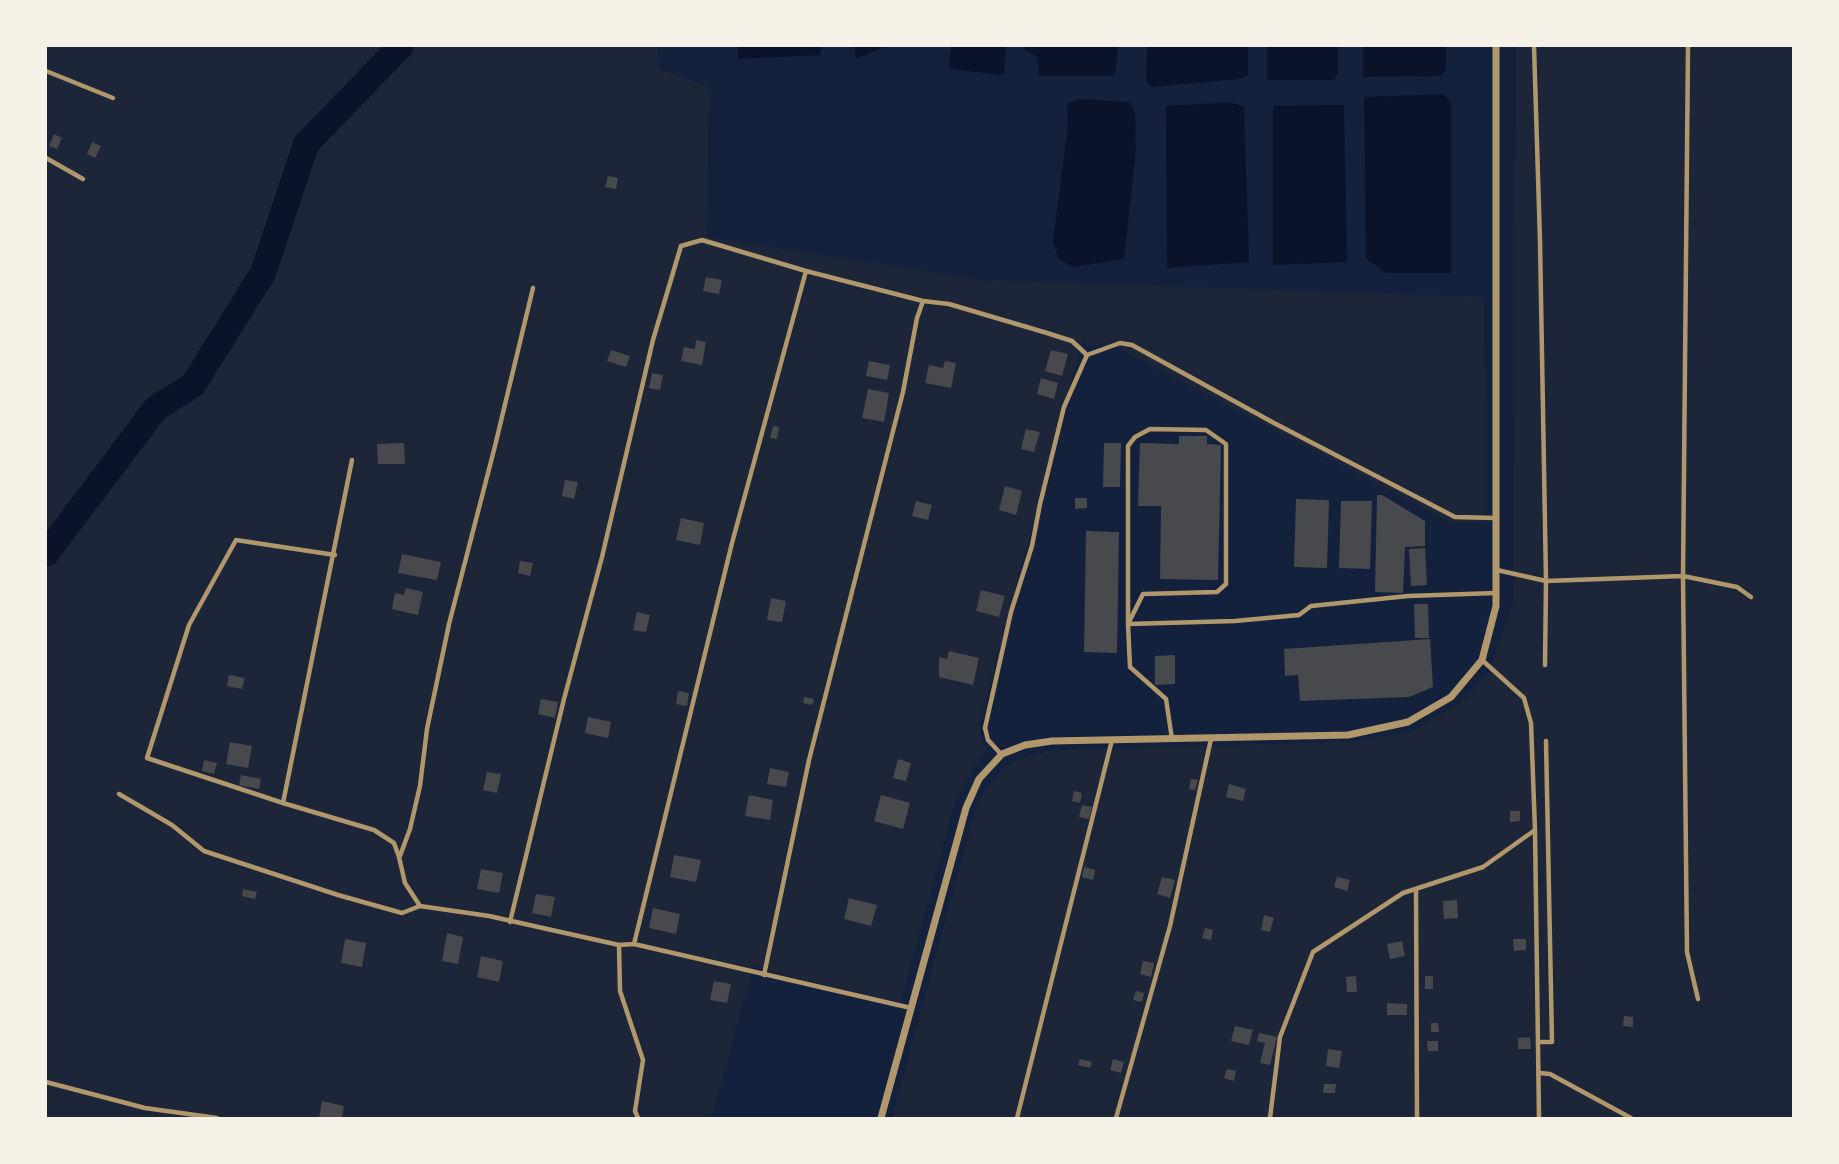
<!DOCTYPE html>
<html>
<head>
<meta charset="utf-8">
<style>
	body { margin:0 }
	#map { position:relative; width:1839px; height:1164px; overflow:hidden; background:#14213d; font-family:Lora,serif }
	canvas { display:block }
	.frame { position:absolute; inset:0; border:47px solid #f6f1e7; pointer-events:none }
</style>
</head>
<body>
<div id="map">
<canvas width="1839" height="1164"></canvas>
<div class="frame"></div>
</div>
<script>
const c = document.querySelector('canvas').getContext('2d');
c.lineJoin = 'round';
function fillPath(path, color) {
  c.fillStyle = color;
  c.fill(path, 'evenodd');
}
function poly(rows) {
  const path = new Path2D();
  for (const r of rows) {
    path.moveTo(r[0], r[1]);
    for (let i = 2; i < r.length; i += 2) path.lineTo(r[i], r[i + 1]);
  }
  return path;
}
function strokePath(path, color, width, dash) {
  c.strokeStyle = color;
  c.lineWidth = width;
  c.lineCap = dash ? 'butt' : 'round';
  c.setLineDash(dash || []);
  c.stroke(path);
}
fillPath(poly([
	[46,46,658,46,659,69,709,87,707,237,981,280,1484,297,1486,522,1450,522,1109,343,1094,346,1082,342,979,724,981,738,986,749,971,771,955,802,900,1004,753,967,711,1118,46,1118],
	[1516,46,1793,46,1793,1118,892,1118,975,810,987,787,1006,765,1028,756,1053,750,1347,742,1411,732,1461,702,1489,672,1513,604]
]), '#1d2539');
fillPath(poly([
	[738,46,821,46,821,55,738,59],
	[854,46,886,46,856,59],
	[951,46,1006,46,1004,75,949,69],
	[1025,46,1118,46,1115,76,1039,76,1037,57,1025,50],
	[1147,46,1248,46,1248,75,1240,79,1152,87,1146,81],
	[1267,46,1338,46,1338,73,1334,80,1267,80],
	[1363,46,1446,46,1446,70,1441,76,1363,77],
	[1444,94,1451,103,1451,273,1385,273,1366,258,1364,97],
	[1079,99,1130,102,1135,113,1136,149,1124,259,1072,267,1058,258,1053,241,1068,125,1067,104],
	[1230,102,1244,107,1249,262,1167,268,1166,106],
	[1344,105,1347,262,1273,265,1273,106]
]), '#0b132b');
strokePath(poly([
	[46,554,156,408,193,385,263,273,306,144,401,46]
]), '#0b132b', 26);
fillPath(poly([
	[54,134,62,138,57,149,49,146],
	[92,142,101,146,95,158,87,154],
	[608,176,618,178,616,189,605,187],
	[706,277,722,280,719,294,703,291],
	[696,340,706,342,702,365,681,361,684,347,695,349],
	[611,350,630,356,626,367,607,361],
	[1051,350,1068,354,1062,376,1045,371],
	[869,361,890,365,887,380,866,376],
	[945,361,956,363,951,388,925,383,929,365,943,368],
	[652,373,663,375,660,390,649,388],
	[1041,378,1058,383,1054,399,1037,394],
	[868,389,889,393,884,422,862,418],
	[773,426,779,427,777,439,770,438],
	[1026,429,1040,432,1034,452,1021,449],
	[1179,436,1207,436,1207,444,1221,445,1218,580,1160,579,1161,506,1138,506,1140,443,1179,444],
	[404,443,405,464,378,464,377,444],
	[1104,443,1121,443,1120,487,1103,487],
	[565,480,578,482,574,499,562,496],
	[1005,486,1022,491,1016,515,999,510],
	[1377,495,1382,495,1425,521,1425,546,1405,547,1403,593,1375,592],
	[1075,498,1087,498,1087,508,1075,509],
	[1296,499,1329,500,1327,568,1294,567],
	[916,501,932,505,928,520,912,516],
	[1341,501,1372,501,1370,569,1339,568],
	[681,518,704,523,700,545,676,540],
	[1086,531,1119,532,1117,653,1084,652],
	[1425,548,1427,585,1411,586,1409,549],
	[402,554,441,562,437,580,398,573],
	[520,561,533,563,530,576,518,573],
	[406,588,423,592,418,615,392,609,395,593,404,595],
	[981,590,1005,596,999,617,976,611],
	[771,598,786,601,782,622,767,620],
	[1414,604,1428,604,1429,638,1415,638],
	[637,612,650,615,646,632,633,630],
	[1430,639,1433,687,1409,697,1300,701,1298,675,1285,676,1284,649],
	[949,651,979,658,973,685,939,677,939,657,947,659],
	[1175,655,1175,684,1155,685,1155,656],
	[229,675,245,678,242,689,227,686],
	[678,691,689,693,687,706,676,704],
	[804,697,814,699,812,705,803,703],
	[541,699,558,702,555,718,538,714],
	[588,717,611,722,608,738,585,733],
	[230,742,252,746,248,768,226,764],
	[898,759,911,763,906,781,893,778],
	[204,760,217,763,214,774,202,771],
	[770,768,789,772,786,787,767,784],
	[487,772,501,774,497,793,483,790],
	[241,775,261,779,259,789,239,785],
	[1191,779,1198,780,1195,790,1189,789],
	[1229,784,1246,789,1243,801,1226,797],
	[1074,791,1082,793,1080,803,1072,801],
	[749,795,773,800,770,820,745,816],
	[881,795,910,803,903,829,874,821],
	[1082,805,1092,807,1089,819,1079,817],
	[1510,811,1520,811,1520,821,1510,822],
	[674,855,701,860,696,882,670,877],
	[1084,867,1095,870,1093,880,1082,877],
	[481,869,503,873,499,893,477,889],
	[1162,877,1175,880,1170,898,1157,894],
	[1337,877,1350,880,1347,891,1334,887],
	[243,889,257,892,255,899,242,896],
	[536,894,555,897,551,917,532,913],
	[849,898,877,905,871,926,844,919],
	[1457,900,1458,918,1444,919,1443,901],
	[653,908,680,914,676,934,649,928],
	[1264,915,1274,918,1270,932,1261,930],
	[1205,928,1213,930,1211,940,1202,938],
	[447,933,463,937,458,964,442,961],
	[345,939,366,943,362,967,341,963],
	[1513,939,1526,939,1526,950,1514,951],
	[1402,941,1405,956,1390,959,1387,944],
	[481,956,503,961,499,982,477,977],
	[1143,961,1154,963,1151,977,1140,974],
	[1356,976,1357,992,1347,992,1346,977],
	[1425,976,1433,976,1433,989,1425,989],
	[714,981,731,984,727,1003,710,1000],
	[1136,991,1144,993,1142,1002,1133,1000],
	[1387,1003,1407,1004,1407,1015,1387,1015],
	[1624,1016,1633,1017,1633,1027,1623,1026],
	[1431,1023,1438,1023,1439,1032,1431,1032],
	[1235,1026,1253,1030,1249,1045,1231,1041],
	[1259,1033,1277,1037,1270,1065,1260,1063,1265,1043,1257,1041],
	[1530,1037,1531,1049,1518,1049,1518,1038],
	[1427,1041,1438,1041,1438,1051,1428,1051],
	[1328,1049,1342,1051,1339,1068,1326,1066],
	[1080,1059,1092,1062,1090,1068,1078,1065],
	[1113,1059,1124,1062,1121,1073,1110,1070],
	[1227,1069,1236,1071,1234,1081,1224,1078],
	[1324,1084,1336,1084,1335,1093,1323,1093],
	[322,1101,344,1106,342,1118,319,1118]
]), '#48494c');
strokePath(poly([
	[1534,46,1540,241,1546,581,1545,665],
	[1688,46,1683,576,1687,952,1698,999],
	[46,71,113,98],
	[46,158,83,179],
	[923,301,949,304,1047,333,1072,341,1087,355],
	[335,555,236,540,189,625,147,758,283,803,374,830,394,843,399,857,405,883,420,906,489,916,619,945,634,944,911,1008],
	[1497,570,1546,581,1683,576,1737,587,1751,597],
	[1482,660,1524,698,1531,723,1535,830,1539,1118],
	[1172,739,1166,699,1130,667,1128,624,1143,594,1217,592,1226,584,1226,444,1206,430,1150,429,1135,437,1128,446,1128,624,1235,621,1299,615,1311,606,1408,596,1496,593],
	[1001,754,988,740,985,728,1011,612,1032,546,1040,504,1064,407,1087,355,1120,343,1132,345,1274,423,1455,517,1495,518],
	[119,794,172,825,204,851,338,895,402,913,420,906],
	[283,803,352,460],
	[400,856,410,829,420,786,427,729,449,624,495,446,533,288],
	[1416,889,1417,1118],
	[510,922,564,699,602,557,653,340,681,246,702,240,806,271,732,543,634,944],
	[619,945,620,991,643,1060,635,1111,638,1118],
	[764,975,809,760,903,392,917,318,923,301,806,271],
	[1539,1042,1552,1042,1546,741],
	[1539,1073,1550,1074,1631,1118],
	[46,1082,145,1108,217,1118],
	[1017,1118,1112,740],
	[1116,1118,1170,926,1211,739],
	[1270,1118,1280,1037,1313,952,1403,893,1483,867,1535,830]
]), '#b1986c', 4.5);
strokePath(poly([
	[881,1118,966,808,979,779,1002,754,1025,745,1052,741,1348,735,1408,722,1451,697,1482,660,1496,606,1496,46]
]), '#b1986c', 7);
</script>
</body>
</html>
